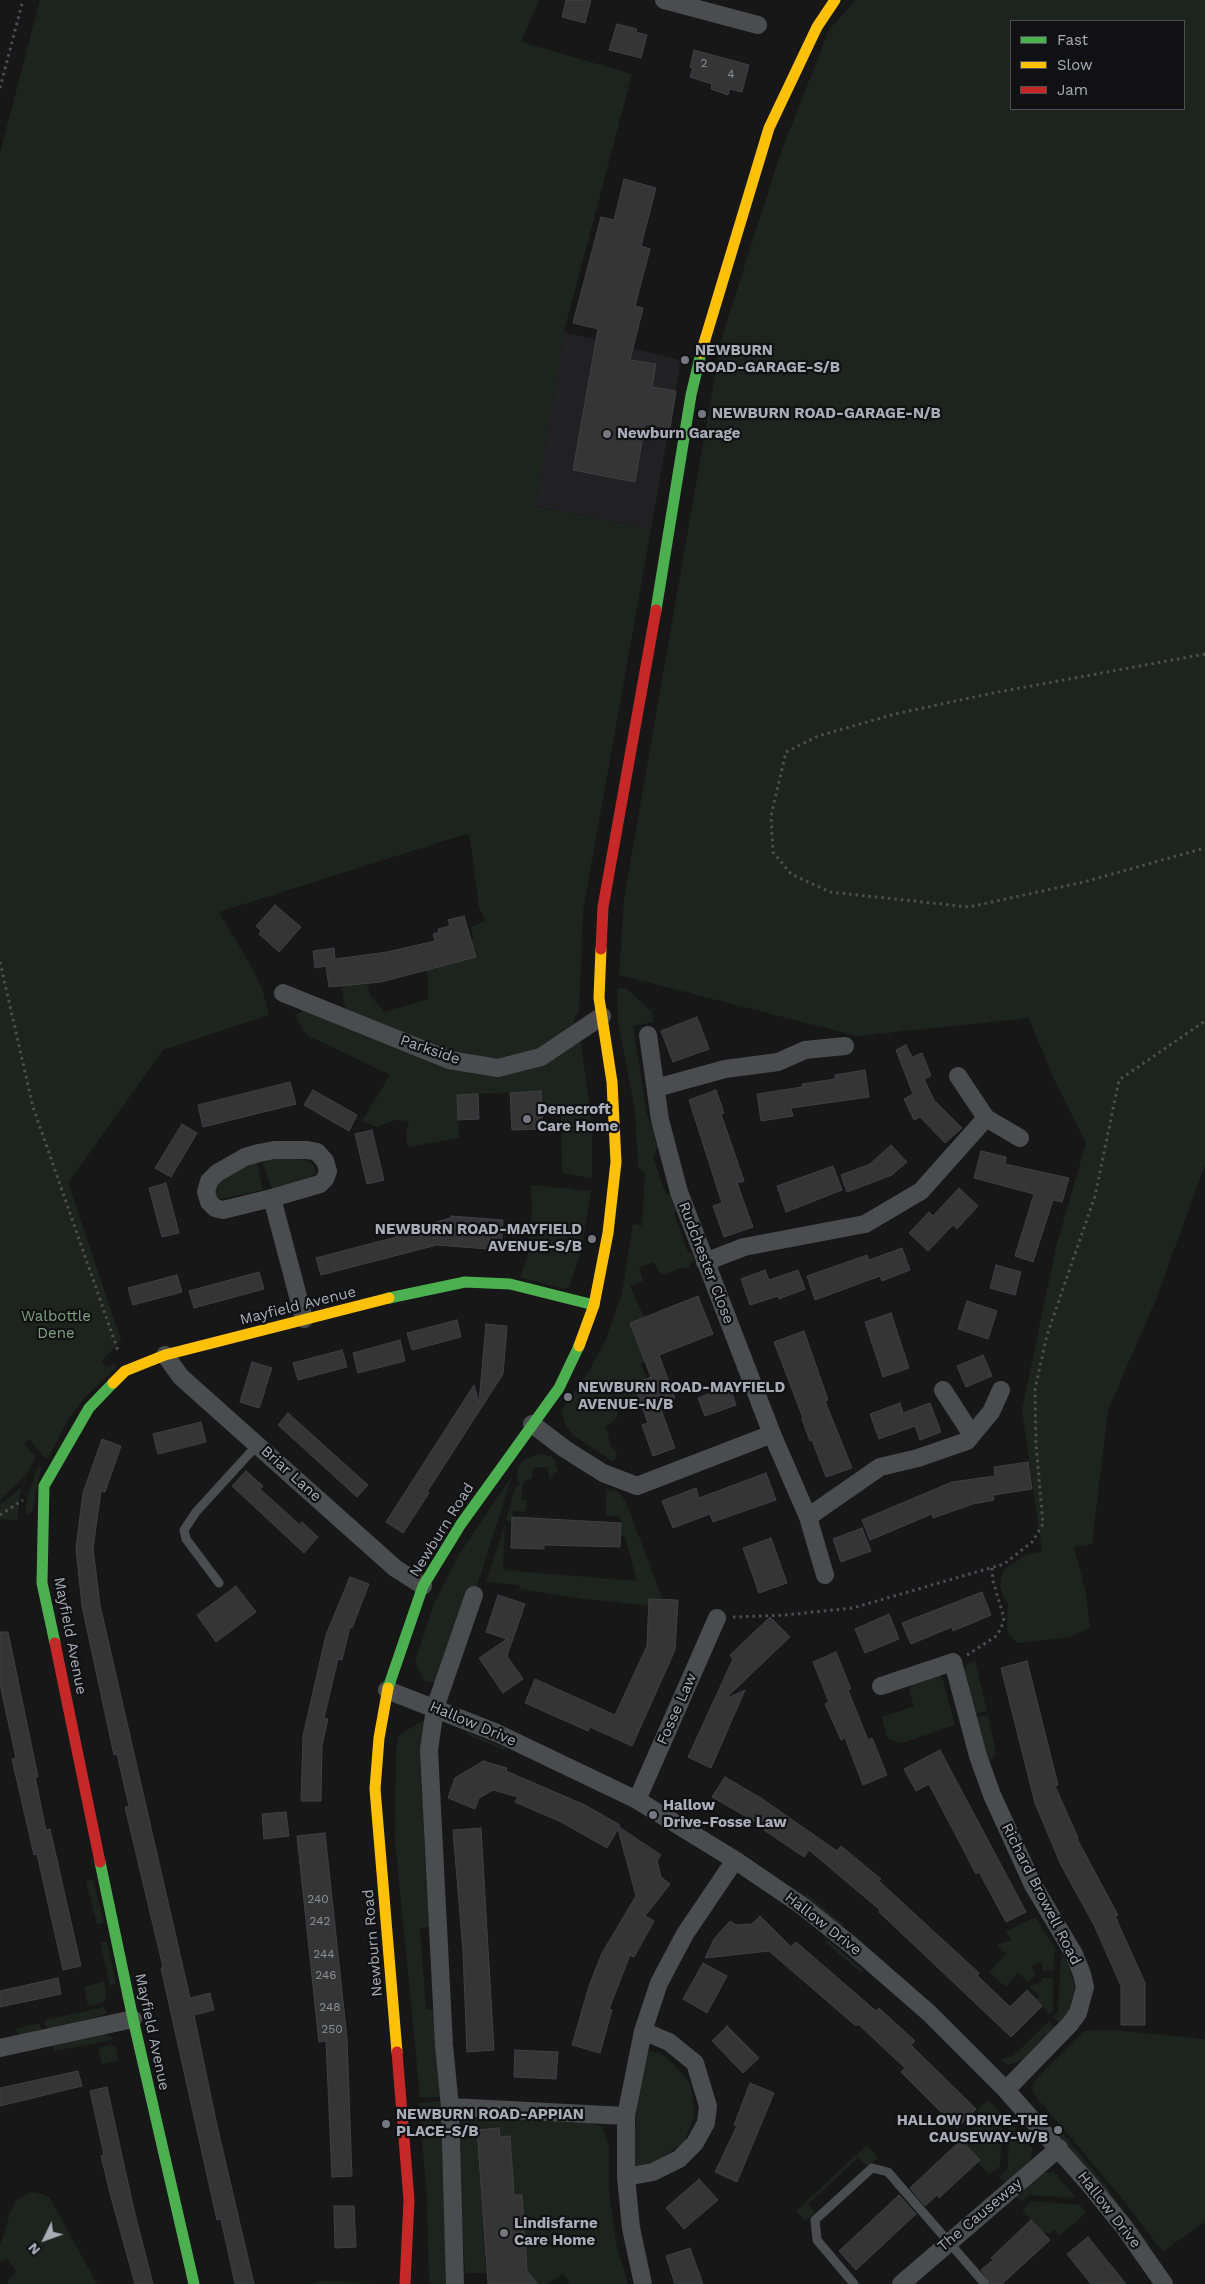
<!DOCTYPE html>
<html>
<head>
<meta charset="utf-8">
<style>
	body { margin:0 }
	#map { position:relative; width:1205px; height:2284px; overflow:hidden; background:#171717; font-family:"Work Sans",sans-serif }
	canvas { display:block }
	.legend { position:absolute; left:1010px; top:20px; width:175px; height:90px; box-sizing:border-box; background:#111113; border:1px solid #4d4f55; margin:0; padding:6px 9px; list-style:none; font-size:15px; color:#a8adb8 }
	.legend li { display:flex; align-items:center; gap:10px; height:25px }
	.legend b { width:25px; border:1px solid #4d4f55 }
	.north { position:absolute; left:20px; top:2214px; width:50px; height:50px; -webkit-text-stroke:4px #111113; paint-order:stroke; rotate:228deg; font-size:14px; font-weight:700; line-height:20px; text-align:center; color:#a8adb8 }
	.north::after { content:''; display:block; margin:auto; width:18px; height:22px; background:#a8adb8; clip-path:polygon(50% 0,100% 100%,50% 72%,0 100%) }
</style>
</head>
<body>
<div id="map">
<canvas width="1205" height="2284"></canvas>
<ul class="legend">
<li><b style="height:6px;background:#4caf50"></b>Fast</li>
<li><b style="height:6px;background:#ffc107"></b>Slow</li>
<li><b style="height:6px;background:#c62828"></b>Jam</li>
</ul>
<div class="north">N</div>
</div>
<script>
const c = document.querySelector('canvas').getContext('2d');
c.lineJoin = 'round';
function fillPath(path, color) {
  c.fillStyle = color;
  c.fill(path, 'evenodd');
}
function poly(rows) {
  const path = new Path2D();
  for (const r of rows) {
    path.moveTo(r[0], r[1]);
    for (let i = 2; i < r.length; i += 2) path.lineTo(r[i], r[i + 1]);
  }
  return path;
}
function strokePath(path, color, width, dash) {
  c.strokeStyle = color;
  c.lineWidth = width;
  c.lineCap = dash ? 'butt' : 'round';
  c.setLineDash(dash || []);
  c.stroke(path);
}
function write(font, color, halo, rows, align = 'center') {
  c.font = font + ' "Work Sans",sans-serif';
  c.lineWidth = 4.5;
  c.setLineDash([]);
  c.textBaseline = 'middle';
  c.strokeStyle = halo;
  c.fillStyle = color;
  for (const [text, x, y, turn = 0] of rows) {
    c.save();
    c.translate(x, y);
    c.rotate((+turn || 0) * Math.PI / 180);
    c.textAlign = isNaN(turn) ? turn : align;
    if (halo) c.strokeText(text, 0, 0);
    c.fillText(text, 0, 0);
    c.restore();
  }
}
fillPath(poly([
	[564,332,681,360,651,529,535,506]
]), '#212123');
fillPath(poly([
	[40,0,539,0,521,42,632,74,564,332,535,506,651,529,583,911,579,1013,574,1017,574,1031,528,1059,470,1061,346,1011,341,986,367,982,370,995,384,1012,428,999,428,981,425,965,436,942,443,966,476,956,471,940,474,939,471,927,485,921,479,907,470,837,466,834,219,912,248,961,262,989,269,1015,163,1050,68,1183,121,1340,102,1361,106,1367,114,1364,117,1367,85,1397,68,1419,48,1459,45,1458,29,1439,24,1444,36,1457,26,1475,0,1500,0,153],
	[856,0,1205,0,1205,1164,1157,1297,1108,1410,1092,1544,1074,1547,1086,1593,1090,1628,1069,1637,1017,1643,1009,1634,1007,1628,1008,1604,1003,1596,1000,1585,1003,1570,1026,1555,1042,1551,1022,1410,1056,1247,1086,1143,1053,1077,1029,1018,857,1036,619,975,624,899,721,340,780,155,829,30],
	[1011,21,1184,21,1184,109,1011,109],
	[626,988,652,1012,653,1022,633,1026,647,1114,658,1147,653,1158,666,1194,675,1196,678,1208,674,1214,688,1252,692,1254,695,1262,689,1264,690,1269,682,1267,664,1275,659,1272,654,1262,639,1267,643,1281,630,1286,644,1317,630,1324,645,1361,641,1364,647,1379,634,1384,642,1407,617,1408,617,1418,605,1427,608,1433,610,1446,617,1452,615,1460,612,1461,574,1436,565,1425,562,1412,563,1407,589,1371,605,1341,622,1293,633,1224,642,1226,645,1173,638,1167,635,1110,618,1022,617,989],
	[307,1009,498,1071,580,1037,592,1124,592,1178,562,1173,561,1107,542,1105,541,1091,457,1095,459,1138,408,1147,406,1135,409,1121,396,1120,376,1127,362,1121,390,1075,307,1035,294,1015],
	[282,1158,306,1160,313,1164,316,1172,309,1179,272,1188,262,1161],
	[257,1163,263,1190,217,1200,214,1186,219,1180,240,1168],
	[531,1185,591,1191,581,1252,570,1285,565,1289,520,1277,527,1258,532,1208],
	[537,1454,550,1456,557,1462,555,1466,559,1469,549,1480,548,1467,533,1468,532,1478,523,1482,521,1499,527,1500,525,1512,513,1511,512,1523,506,1520,515,1488,520,1484,517,1479,518,1468,522,1462],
	[38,1466,41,1468,32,1512,27,1514,25,1511,29,1492],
	[512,1476,475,1592,467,1590,435,1682,426,1682,415,1663,433,1606,460,1553],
	[21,1488,17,1520,0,1519,0,1505],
	[606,1489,618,1492,625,1500,663,1600,649,1599,649,1606,570,1597,520,1589,520,1585,486,1582,505,1524,503,1570,637,1581,625,1537,620,1536,621,1517,606,1515],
	[975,1660,987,1711,972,1715,963,1674,967,1664],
	[940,1676,943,1680,955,1725,903,1743,890,1740,886,1735,882,1717,914,1706,909,1691,911,1686,916,1682],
	[988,1715,996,1754,987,1765,973,1718],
	[423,1720,426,1722,422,1762,424,1837,429,1927,420,1928,426,2009,434,2010,440,2097,420,2097,395,1841,396,1752,398,1736],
	[467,1732,505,1748,504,1750,466,1734],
	[93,1879,104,1923,97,1924,86,1881],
	[805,1893,844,1925,839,1925,806,1898],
	[1035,1917,1055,1948,1053,1971,1043,1971,1041,1962,1032,1966,1035,1975,1028,1983,1018,1972,1006,1987,989,1972,1006,1954,997,1945,1011,1940,1006,1931],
	[827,1939,864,1971,865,1971,860,1972,825,1942],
	[107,1941,116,1984,110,1986,100,1942],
	[1061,1953,1068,1964,1075,1987,1069,2011,1059,2023,1053,2017,1058,2012],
	[1042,1978,1053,1978,1053,2010,1049,2014,1036,1999,1039,1996,1029,1986,1042,1981],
	[104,1981,106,1995,104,2002,88,2006,84,1987],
	[104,2007,107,2013,99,2016,52,2029,48,2028,44,2024,46,2020],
	[1049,2021,1056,2027,1021,2061,1007,2065,1001,2059,1013,2056],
	[39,2023,42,2031,19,2035,15,2029],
	[1111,2030,1205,2039,1205,2221,1163,2252,1124,2201,1033,2093,1032,2087,1036,2079,1084,2031],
	[100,2033,112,2037,112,2040,55,2051,52,2045],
	[111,2045,116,2047,118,2060,102,2064,98,2048],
	[648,2051,660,2053,671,2061,682,2074,691,2086,695,2115,684,2142,657,2161,635,2168,634,2134,639,2093],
	[988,2100,1003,2115,1000,2166,989,2175,978,2162,980,2159,961,2140,983,2119,977,2111],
	[441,2101,449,2231,449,2284,432,2284,429,2281,427,2198,419,2103],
	[473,2119,588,2121,602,2127,609,2146,609,2192,616,2243,628,2284,571,2284,563,2274,547,2284,538,2284,527,2271,522,2195,514,2195,510,2137,500,2137,499,2128,477,2130,477,2125,459,2127,459,2124,463,2120],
	[1011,2122,1033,2149,1030,2161,1005,2183,999,2177,1008,2169,1009,2124],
	[1060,2130,1103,2182,1150,2245,1147,2247,1105,2190,1057,2133],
	[457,2132,477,2137,486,2273,465,2273],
	[867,2145,878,2158,868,2167,858,2158,808,2204,815,2213,805,2221,796,2211],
	[1054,2172,1076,2198,1030,2195,1021,2202,1015,2195,1042,2173],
	[30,2192,40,2193,50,2198,97,2284,8,2284,8,2280,17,2272,7,2259,0,2263,0,2245,10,2213,16,2201],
	[1032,2201,1080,2205,1086,2213,1059,2236,1054,2229,1049,2234,1047,2232,1044,2234,1022,2210],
	[320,2281,379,2283,312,2284]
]), '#1d241e');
const building = poly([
	[566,0,591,0,585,23,562,17,566,0],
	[617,24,637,29,636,32,647,35,641,58,609,50,617,24],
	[694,50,749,65,742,92,730,89,728,95,711,89,712,84,690,77,693,68,690,67,694,50],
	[624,179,656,188,641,246,650,249,635,306,643,308,630,360,656,364,652,387,676,391,670,428,645,424,635,482,573,470,598,329,573,323,601,217,614,220,624,179],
	[275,905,301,927,279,952,259,934,261,931,256,926,275,905],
	[464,916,476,957,381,982,329,987,326,966,315,968,313,951,334,948,335,959,387,952,435,941,433,934,439,932,438,929,450,926,448,920,464,916],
	[697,1017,709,1049,673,1062,661,1031,697,1017],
	[906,1045,912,1057,922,1053,931,1076,924,1079,934,1100,962,1128,945,1143,920,1117,914,1120,904,1099,913,1094,896,1050,906,1045],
	[865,1070,869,1097,791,1108,793,1116,761,1121,757,1094,802,1087,802,1084,835,1079,835,1075,865,1070],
	[290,1082,296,1104,203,1127,198,1105,290,1082],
	[313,1090,357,1115,349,1131,304,1105,313,1090],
	[716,1090,724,1113,721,1114,744,1181,737,1183,753,1227,724,1237,713,1206,722,1203,689,1100,716,1090],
	[541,1091,543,1129,512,1130,510,1093,541,1091],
	[478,1094,479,1119,458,1120,457,1095,478,1094],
	[182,1124,197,1133,171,1177,155,1168,182,1124],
	[372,1130,384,1180,367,1184,355,1134,372,1130],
	[891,1145,907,1162,892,1175,847,1192,841,1175,870,1164,891,1145],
	[981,1151,1006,1157,1005,1164,1069,1178,1062,1202,1053,1200,1033,1262,1015,1256,1034,1194,974,1178,981,1151],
	[833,1166,842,1190,786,1212,777,1186,833,1166],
	[166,1183,179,1233,162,1237,149,1188,166,1183],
	[959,1188,978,1206,957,1229,953,1225,928,1251,909,1233,929,1212,933,1216,959,1188],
	[451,1216,503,1220,501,1250,437,1245,321,1275,316,1258,396,1237,395,1233,451,1218,451,1216],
	[902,1248,910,1270,882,1281,880,1276,815,1300,807,1276,867,1255,869,1260,902,1248],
	[996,1265,1021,1272,1015,1295,990,1288,996,1265],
	[765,1270,769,1280,798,1270,805,1289,779,1299,778,1296,750,1305,741,1279,765,1270],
	[259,1272,264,1289,194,1308,189,1291,259,1272],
	[177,1275,182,1292,133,1305,128,1288,177,1275],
	[698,1296,713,1334,659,1355,675,1398,659,1404,675,1448,653,1456,642,1425,648,1423,634,1384,651,1377,630,1323,698,1296],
	[967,1301,997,1311,988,1339,958,1329,967,1301],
	[891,1313,909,1368,883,1377,865,1322,891,1313],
	[457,1320,461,1337,412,1350,407,1333,457,1320],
	[486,1324,507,1326,503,1374,427,1492,429,1493,403,1533,386,1522,474,1385,479,1403,486,1324],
	[804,1331,828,1400,825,1401,852,1468,826,1477,812,1440,810,1441,802,1419,803,1418,774,1342,804,1331],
	[400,1340,405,1361,358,1373,353,1353,400,1340],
	[342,1350,347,1367,298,1380,293,1363,342,1350],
	[983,1355,992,1376,966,1387,957,1366,983,1355],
	[252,1362,272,1368,265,1389,263,1390,265,1391,259,1408,240,1402,252,1362],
	[729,1386,736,1405,705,1416,698,1398,729,1386],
	[900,1403,903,1413,930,1403,941,1432,920,1440,915,1426,879,1439,870,1414,900,1403],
	[288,1413,368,1485,357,1497,278,1425,288,1413],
	[201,1422,206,1442,158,1454,153,1434,201,1422],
	[102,1439,121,1446,105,1492,101,1491,93,1548,100,1605,190,1998,210,1993,212,2002,214,2010,194,2015,216,2121,254,2284,235,2284,221,2219,217,2220,161,1968,163,1967,125,1807,129,1806,117,1754,114,1755,82,1606,76,1548,83,1493,102,1439],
	[1028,1462,1032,1489,993,1495,994,1500,973,1504,933,1518,932,1514,870,1540,862,1520,952,1482,995,1476,994,1467,1028,1462],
	[246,1471,263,1486,260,1489,300,1525,302,1522,318,1537,304,1553,232,1486,246,1471],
	[766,1473,776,1500,713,1522,710,1514,673,1528,662,1501,696,1488,699,1498,766,1473],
	[512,1517,621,1523,620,1547,544,1545,544,1549,511,1548,512,1517],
	[862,1528,871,1551,841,1562,833,1539,862,1528],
	[771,1538,787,1583,759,1593,743,1548,771,1538],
	[350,1577,369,1584,352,1628,350,1627,342,1660,338,1659,324,1718,328,1719,322,1745,321,1801,301,1801,303,1736,326,1635,350,1577],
	[236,1586,256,1612,216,1642,197,1615,236,1586],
	[982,1592,991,1615,953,1631,952,1627,911,1644,902,1623,982,1592],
	[498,1595,525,1604,507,1656,523,1679,503,1693,479,1658,507,1639,486,1632,498,1595],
	[649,1599,678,1600,675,1650,632,1746,590,1727,588,1731,525,1703,535,1679,615,1715,647,1646,649,1599],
	[889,1614,899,1639,865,1653,855,1629,889,1614],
	[770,1617,790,1637,725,1699,745,1690,711,1768,688,1757,733,1659,730,1655,770,1617],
	[0,1632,8,1632,38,1777,35,1777,46,1830,50,1829,81,1966,63,1970,37,1854,34,1855,12,1759,16,1758,0,1684,0,1632],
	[836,1652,851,1689,848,1690,868,1740,872,1738,887,1775,863,1785,845,1738,841,1740,825,1704,829,1702,813,1662,836,1652],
	[1027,1661,1058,1785,1055,1786,1078,1838,1077,1839,1118,1915,1115,1916,1145,1983,1145,2025,1121,2025,1121,1986,1094,1925,1061,1865,1035,1803,1001,1668,1027,1661],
	[940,1750,1026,1912,1006,1922,979,1872,976,1874,929,1784,916,1791,904,1769,940,1750],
	[483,1761,507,1768,506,1771,585,1805,620,1825,619,1827,661,1855,657,1861,661,1877,670,1884,645,1916,654,1921,634,1957,630,1955,609,2009,612,2010,600,2053,572,2045,589,1986,602,1953,636,1896,618,1829,607,1848,561,1822,515,1802,518,1797,493,1790,479,1798,475,1809,448,1798,455,1778,483,1761],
	[725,1777,761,1798,837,1851,841,1846,881,1879,879,1881,979,1973,977,1975,1010,2007,1027,1990,1042,2006,1011,2037,879,1912,880,1910,809,1850,804,1857,764,1830,766,1828,712,1797,725,1777],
	[286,1812,289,1836,264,1839,262,1814,286,1812],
	[481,1828,494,2050,467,2052,463,1951,453,1830,481,1828],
	[325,1833,347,2038,352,2176,332,2177,326,2041,319,2042,297,1836,325,1833],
	[760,1916,791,1947,796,1942,876,2011,879,2008,915,2041,911,2045,976,2109,957,2128,901,2072,905,2068,858,2024,856,2026,769,1951,705,1958,714,1939,730,1921,736,1925,752,1924,760,1916],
	[703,1963,727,1976,707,2013,683,1999,703,1963],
	[58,1978,61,1994,0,2007,0,1991,58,1978],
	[727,2026,759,2058,743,2073,712,2041,727,2026],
	[515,2050,558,2052,556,2079,514,2077,515,2050],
	[78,2071,82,2086,0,2106,0,2088,78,2071],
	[750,2083,774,2093,737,2182,715,2172,737,2126,734,2125,750,2083],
	[107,2087,133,2206,153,2284,135,2284,111,2197,101,2156,104,2155,90,2091,107,2087],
	[499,2128,500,2137,510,2136,514,2195,522,2195,527,2271,538,2284,488,2284,477,2130,499,2128],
	[961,2140,980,2160,939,2198,937,2195,925,2206,910,2188,961,2140],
	[699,2179,718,2200,684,2229,666,2208,699,2179],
	[899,2195,916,2214,856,2270,839,2251,899,2195],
	[334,2206,354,2206,356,2247,335,2248,334,2206],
	[1031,2220,1050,2240,1002,2284,991,2284,981,2270,993,2260,991,2258,1031,2220],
	[1088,2237,1126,2284,1091,2284,1067,2254,1088,2237],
	[690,2248,703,2284,675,2284,666,2256,690,2248]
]);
fillPath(building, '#353536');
strokePath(building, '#3f4043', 1);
strokePath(poly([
	[0,88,23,0],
	[1205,654,993,693,895,714,818,736,786,752,771,816,773,852,791,874,830,892,969,907,1084,882,1205,848],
	[0,962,33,1107,118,1351],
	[0,1515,23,1500],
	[733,1617,785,1615,853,1608,1004,1564,1032,1542,1043,1524,1036,1444,1035,1389,1047,1335,1095,1196,1119,1080,1205,1021],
	[967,1655,995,1637,1001,1629,1004,1618,993,1581,992,1568]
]), '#4d4e52', 3, [2.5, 4]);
strokePath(poly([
	[219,1583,186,1539,184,1530,196,1512,258,1444],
	[854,2284,817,2240,815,2220,872,2168,888,2172,985,2284]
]), '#4b4c50', 9);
strokePath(poly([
	[664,0,758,25],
	[283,993,449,1060,498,1068,541,1057,602,1016],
	[648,1035,660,1120,679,1192,772,1434,808,1517,825,1575],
	[958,1076,986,1118,1020,1138],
	[656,1088,725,1069,778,1062,805,1050,845,1046],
	[272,1198,223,1210,215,1208,209,1202,206,1192,209,1181,217,1173,245,1157,259,1153,274,1150,307,1150,317,1152,325,1161,328,1171,325,1179,320,1184,272,1198,304,1319],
	[705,1262,744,1247,865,1224,921,1191,986,1118],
	[165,1355,181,1377,395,1568,423,1586],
	[943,1390,972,1435],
	[532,1424,565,1449,603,1473,637,1486,772,1434],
	[808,1517,880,1467,918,1458,967,1441,991,1412,1001,1390],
	[881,1686,953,1662,978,1756,992,1795,1033,1885,1074,1954,1082,1974,1085,1987,1078,2013,1070,2024,1006,2090],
	[387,1690,497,1733,637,1800,735,1860,801,1905,851,1945,929,2013,1006,2090,1090,2185,1124,2227,1164,2284],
	[637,1800,717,1618],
	[0,2048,133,2019],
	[450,2107,626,2116],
	[626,2177,653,2172,679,2159,695,2143,706,2123,708,2106,695,2063,669,2042,643,2031],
	[455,2284,450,2107,444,2045,429,1750,435,1708,474,1595],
	[643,2284,631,2228,626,2177,626,2116,643,2031,659,1983,685,1934,735,1860],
	[901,2284,1059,2148]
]), '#4b4c50', 18);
strokePath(poly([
	[656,610,691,395,701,353],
	[389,1298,465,1282,510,1284,594,1305],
	[55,1643,42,1583,44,1486,89,1408,113,1383],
	[388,1688,423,1586,461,1524,559,1388,579,1346],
	[100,1862,133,2019,194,2284]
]), '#4caf50', 11);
strokePath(poly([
	[701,353,769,128,817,27,835,0],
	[579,1346,594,1305,608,1233,616,1162,612,1082,599,998,601,949],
	[113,1383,125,1371,165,1355,389,1298],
	[388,1688,379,1738,375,1789,397,2052]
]), '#ffc107', 11);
strokePath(poly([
	[601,949,603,907,656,610],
	[55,1643,100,1862],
	[397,2052,409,2200,405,2284]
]), '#c62828', 11);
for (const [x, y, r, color] of [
	[685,360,5,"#757880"],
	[702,414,5,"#757880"],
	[607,434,5,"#757880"],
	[527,1119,5,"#757880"],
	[592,1239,5,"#757880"],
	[568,1397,5,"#757880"],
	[653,1815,5,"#757880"],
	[386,2124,5,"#757880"],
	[1058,2130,5,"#757880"],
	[504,2233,5,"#757880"]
]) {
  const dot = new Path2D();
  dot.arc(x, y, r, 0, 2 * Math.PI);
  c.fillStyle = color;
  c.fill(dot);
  strokePath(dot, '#111113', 2);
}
write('12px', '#8b8f98', null, [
	["2",704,63],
	["4",731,74],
	["240",318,1899],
	["242",320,1921],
	["244",324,1954],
	["246",326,1975],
	["248",330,2007],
	["250",332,2029]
]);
write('bold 15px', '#a8adb8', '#111113', [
	["NEWBURN",695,351],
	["ROAD-GARAGE-S/B",695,368],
	["NEWBURN ROAD-GARAGE-N/B",712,414],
	["Newburn Garage",617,434],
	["Denecroft",537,1110],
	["Care Home",537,1127],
	["NEWBURN ROAD-MAYFIELD",582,1230,"right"],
	["AVENUE-S/B",582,1247,"right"],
	["NEWBURN ROAD-MAYFIELD",578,1388],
	["AVENUE-N/B",578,1405],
	["Hallow",663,1806],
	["Drive-Fosse Law",663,1823],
	["NEWBURN ROAD-APPIAN",396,2115],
	["PLACE-S/B",396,2132],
	["HALLOW DRIVE-THE",1048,2121,"right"],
	["CAUSEWAY-W/B",1048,2138,"right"],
	["Lindisfarne",514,2224],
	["Care Home",514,2241]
], 'left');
write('15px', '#a8adb8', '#111113', [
	["Parkside",430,1050,19],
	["Rudchester Close",706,1263,69],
	["Mayfield Avenue",298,1306,-14],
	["Briar Lane",291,1474,42],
	["Newburn Road",442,1530,-58],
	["Mayfield Avenue",70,1636,79],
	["Fosse Law",677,1709,-66],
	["Hallow Drive",473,1724,23],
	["Richard Browell Road",1041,1894,63],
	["Hallow Drive",823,1924,38],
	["Newburn Road",373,1943,-95],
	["Mayfield Avenue",152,2032,78],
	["Hallow Drive",1109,2210,52],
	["The Causeway",980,2215,-40]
]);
write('15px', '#7fa381', '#111113', [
	["Walbottle",56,1317],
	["Dene",56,1334]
]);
</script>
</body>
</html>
